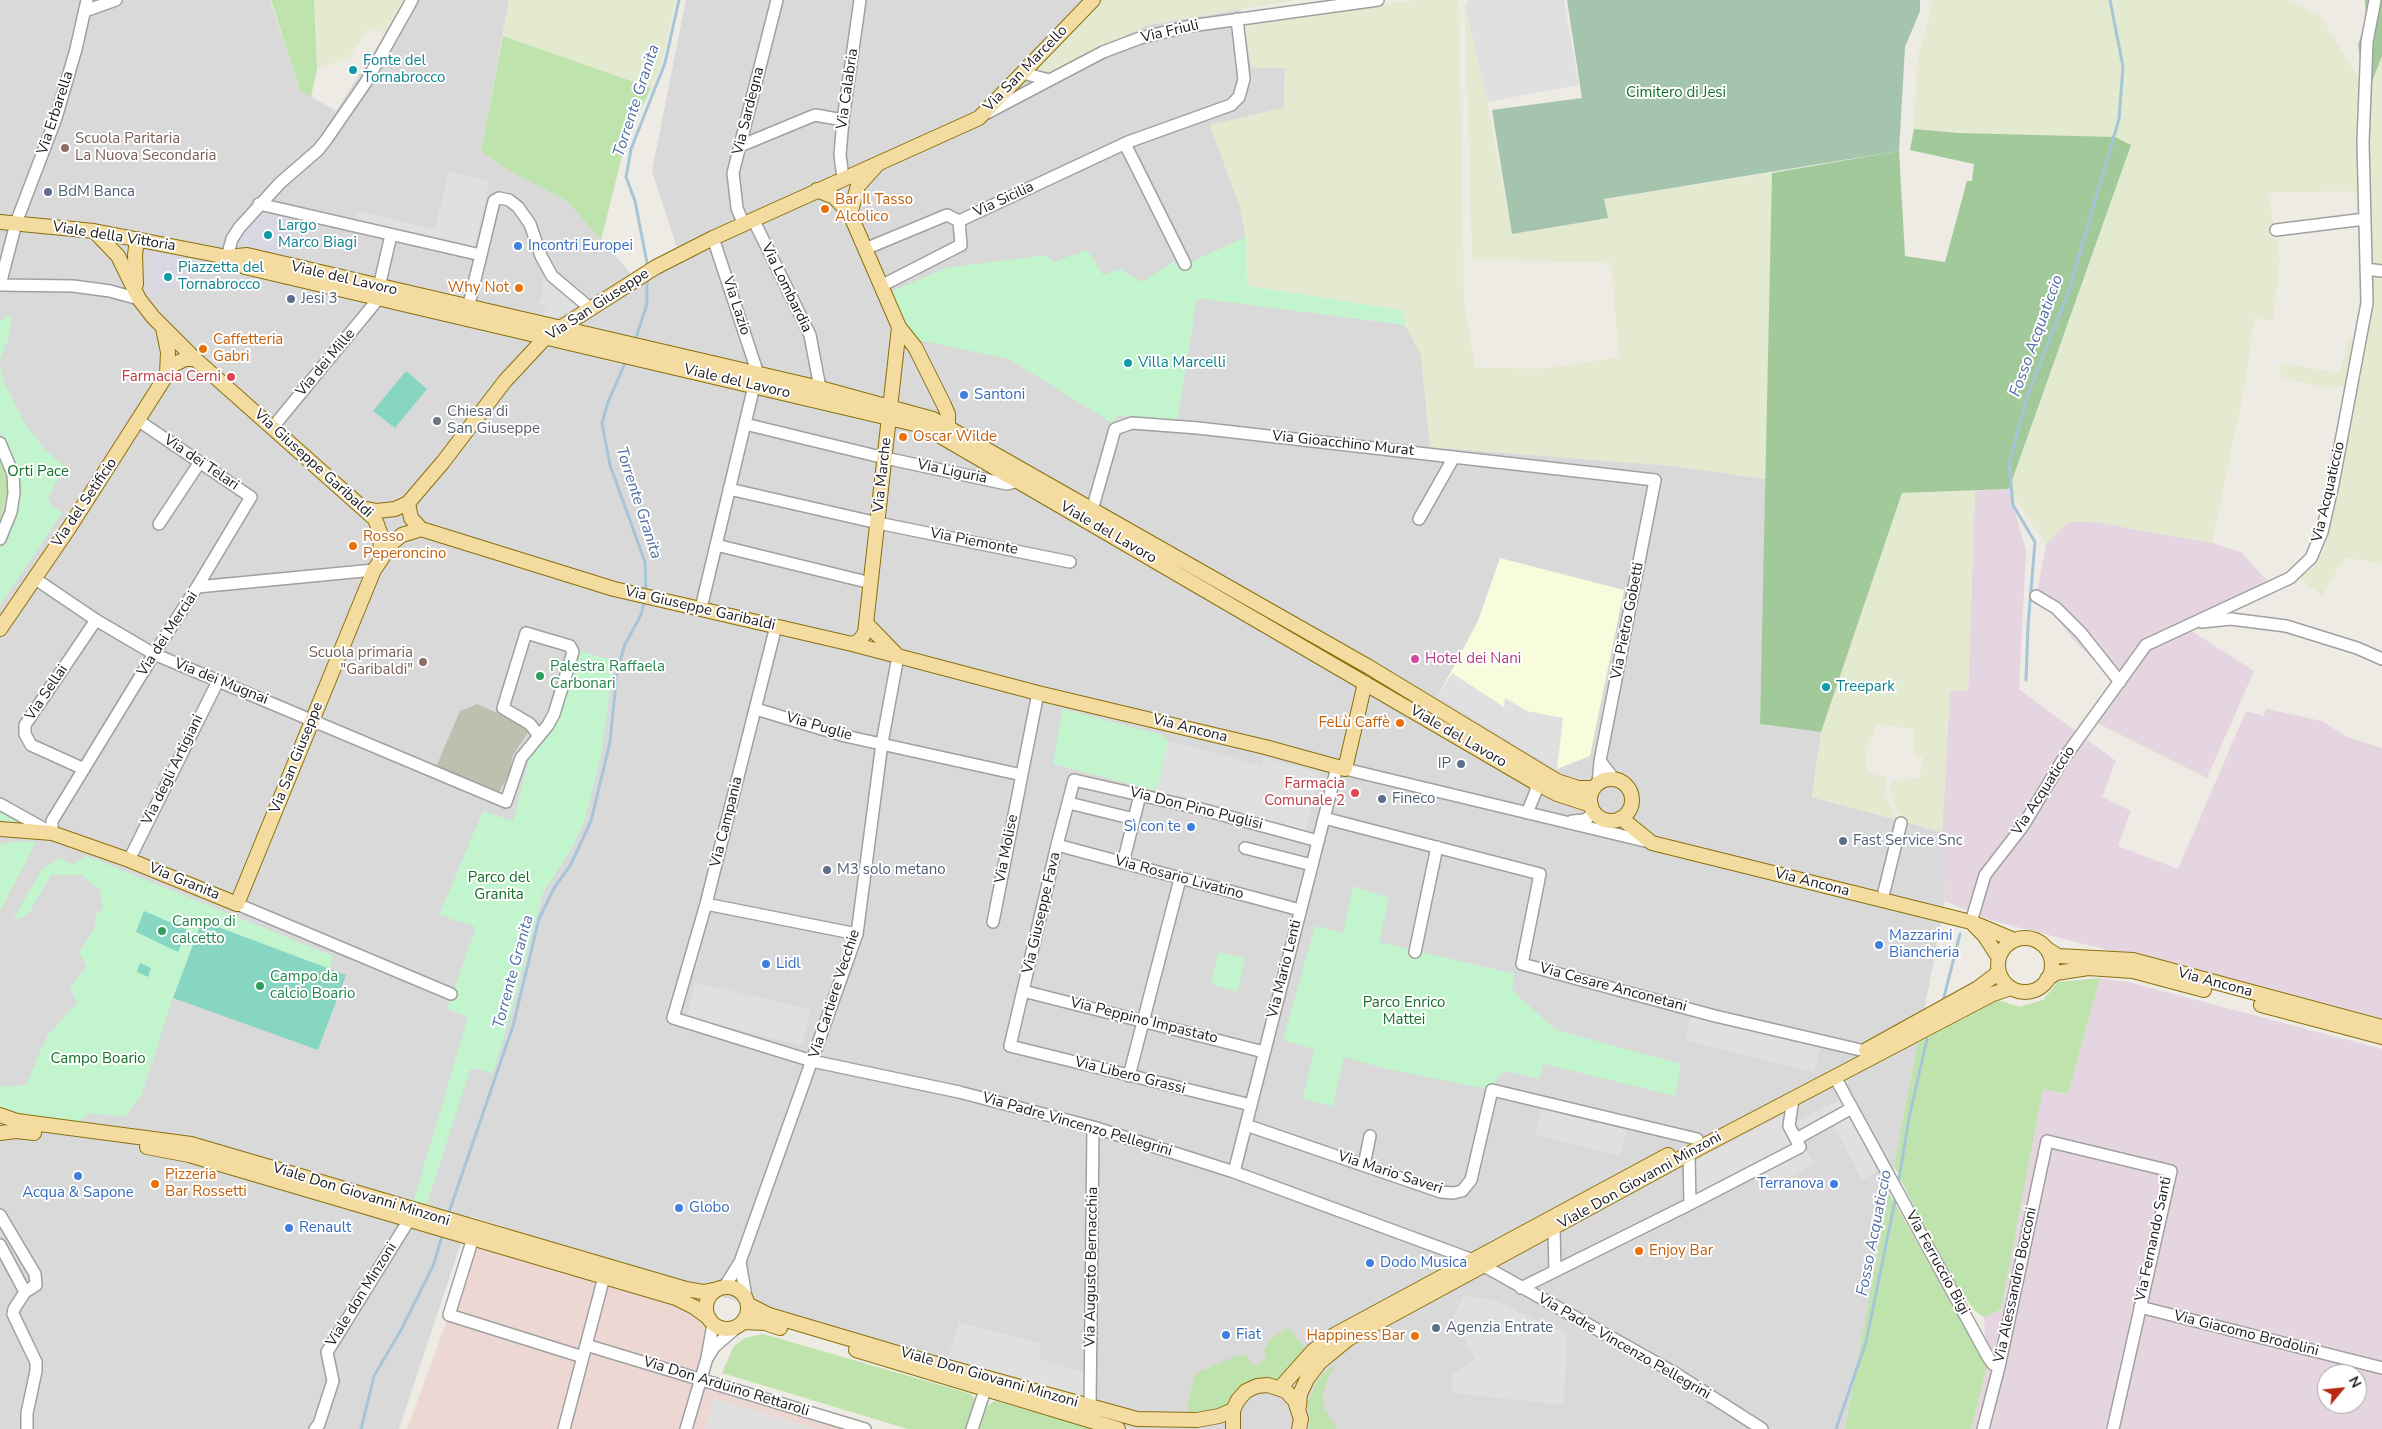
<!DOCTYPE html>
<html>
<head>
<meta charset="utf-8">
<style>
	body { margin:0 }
	#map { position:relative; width:2382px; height:1429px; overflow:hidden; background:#edebe3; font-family:"Nunito Sans",sans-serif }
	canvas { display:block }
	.north { position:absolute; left:2317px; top:1364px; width:50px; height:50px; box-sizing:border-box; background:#fff; border:1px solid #a4a4a4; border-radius:50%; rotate:62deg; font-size:14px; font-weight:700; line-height:20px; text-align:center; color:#1c1c1c }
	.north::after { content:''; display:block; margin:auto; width:18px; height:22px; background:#b82710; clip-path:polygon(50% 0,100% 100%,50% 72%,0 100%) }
</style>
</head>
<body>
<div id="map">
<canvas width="2382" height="1429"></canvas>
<div class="north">N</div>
</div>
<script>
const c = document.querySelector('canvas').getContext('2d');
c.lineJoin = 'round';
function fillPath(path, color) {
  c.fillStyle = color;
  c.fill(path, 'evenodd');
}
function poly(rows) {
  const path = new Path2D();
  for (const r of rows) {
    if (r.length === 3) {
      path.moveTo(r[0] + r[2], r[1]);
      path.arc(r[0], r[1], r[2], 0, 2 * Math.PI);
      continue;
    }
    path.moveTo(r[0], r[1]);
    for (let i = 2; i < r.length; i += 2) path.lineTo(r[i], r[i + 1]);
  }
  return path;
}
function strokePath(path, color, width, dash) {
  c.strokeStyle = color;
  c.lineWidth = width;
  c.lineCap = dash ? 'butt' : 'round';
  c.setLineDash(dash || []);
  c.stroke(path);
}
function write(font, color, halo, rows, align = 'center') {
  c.font = font + ' "Nunito Sans",sans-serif';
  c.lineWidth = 4;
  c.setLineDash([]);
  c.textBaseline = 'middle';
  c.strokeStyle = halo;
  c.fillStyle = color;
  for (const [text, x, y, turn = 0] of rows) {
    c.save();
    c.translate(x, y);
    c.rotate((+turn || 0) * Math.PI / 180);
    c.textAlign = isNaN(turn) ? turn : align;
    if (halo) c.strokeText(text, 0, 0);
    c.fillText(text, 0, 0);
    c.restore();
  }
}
fillPath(poly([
	[0,0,270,0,300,90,336,111,407,0,509,0,481,151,515,174,567,201,632,275,677,248,652,171,686,0,1105,0,1047,73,1147,25,1241,9,1252,68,1285,68,1284,108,1210,125,1240,207,1246,237,1241,303,1405,325,1421,354,1430,447,1674,466,1766,479,1760,724,1821,732,1812,797,1942,832,1945,901,1845,1429,1134,1429,470,1216,399,1429,0,1429]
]), '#dad9d9');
fillPath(poly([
	[473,1238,676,1298,709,1318,701,1379,865,1429,407,1429,449,1315]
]), '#edd7d3');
fillPath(poly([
	[2009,489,2026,551,2019,689,2116,761,2102,797,2131,811,2118,846,2178,869,2246,711,2264,716,2266,709,2322,721,2347,737,2382,748,2382,1019,1989,920,1945,901,1942,832,1950,691,1968,691,1975,491],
	[2068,522,2095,522,2212,543,2241,552,2270,584,2182,625,2254,671,2207,778,2095,722,2121,685,2078,645,2037,594,2046,544],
	[2100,978,2128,982,2382,1049,2382,1429,1971,1429,1987,1367,1984,1317,2001,1309,2043,1089,2068,1094],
	[2327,1374,2357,1374,2357,1404,2327,1404]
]), '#e5d5e0');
fillPath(poly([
	[1500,558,1624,590,1590,756,1557,769,1438,696,1478,621]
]), '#f8fcdc');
fillPath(poly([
	[477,704,523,724,529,731,513,755,509,776,498,793,436,767,460,711]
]), '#bec0af');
fillPath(poly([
	[314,0,407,0,385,34,369,28,349,57,317,69],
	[509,0,676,0,661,65,651,88,503,36],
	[1103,0,1296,0,1147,25,1047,74,1035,69],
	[1415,0,1459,0,1464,303,1475,367,1541,369,1619,357,1611,263,1472,259,1465,5,1484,85,1512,234,1607,217,1603,199,1772,173,1766,479,1674,466,1430,447,1421,354,1405,325,1403,310,1247,286,1246,237,1240,207,1210,125,1284,108,1285,68,1252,68,1244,23],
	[1932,0,2288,0,2321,17,2360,81,2360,191,2268,193,2280,258,2273,321,2254,318,2246,380,2212,543,2095,522,2068,522,2046,544,2009,489,2131,145,1914,129,1917,59,1929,19],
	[2382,56,2382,267,2370,266,2366,97],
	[2379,274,2382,274,2382,564,2345,557,2322,596,2299,578,2312,569,2326,547,2370,276],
	[2349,338,2356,339,2345,385,2328,388,2281,378,2280,363,2340,373],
	[1975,491,1968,691,1950,691,1942,832,1905,822,1897,810,1890,791,1893,781,1920,778,1923,757,1914,756,1913,729,1877,724,1866,754,1867,772,1887,778,1884,794,1898,820,1812,797,1821,732,1902,493]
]), '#e4eacf');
fillPath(poly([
	[271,0,314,0,317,69,311,97,300,90],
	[503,36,651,88,626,140,601,240,567,201,515,174,481,151],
	[0,455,8,479,7,491,0,520],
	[2100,978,2068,1094,2043,1089,2001,1309,1984,1317,1975,1311,1946,1271,1894,1166,1918,1043,1999,1000,2019,1007,2043,1000,2058,982],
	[1889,1193,1987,1367,1971,1429,1845,1429],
	[1286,1329,1290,1329,1306,1350,1287,1378,1274,1382,1230,1409,1190,1414,1187,1408,1194,1378,1199,1372,1238,1355,1246,1355,1254,1366,1267,1359,1264,1351,1271,1338],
	[763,1334,971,1394,975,1399,965,1429,908,1429,722,1373,734,1346,745,1338],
	[1336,1365,1327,1380,1323,1395,1324,1408,1337,1429,1310,1429,1310,1414,1307,1405,1312,1392,1317,1381,1328,1369],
	[995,1401,1055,1418,1093,1429,979,1429,987,1406]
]), '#bfe3ac');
fillPath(poly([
	[2365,0,2382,0,2382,56,2366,97,2358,45,2366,20],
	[1914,129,1959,133,2115,137,2131,145,2009,489,1902,493,1821,732,1760,724,1772,173,1899,151,1905,256,1945,262,1967,181,1972,181,1974,164,1910,150]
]), '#a1c99a');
fillPath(poly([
	[1567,0,1920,0,1920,11,1905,47,1899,151,1604,199,1608,218,1512,234,1492,110,1582,98]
]), '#a5c4ae');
fillPath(poly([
	[1246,237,1247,286,1403,310,1405,325,1197,298,1177,421,1118,415,1112,423,1009,359,913,339,891,292,945,268,1046,255,1054,262,1087,250,1103,275,1120,269,1142,282,1174,261,1179,267],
	[11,315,10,334,0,360,0,321],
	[0,365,3,380,25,424,47,452,65,466,48,498,52,506,63,512,0,605,0,547,8,537,15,512,18,474,10,451,0,432],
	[578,650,614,661,601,757,585,819,572,848,543,893,511,1014,493,1073,471,1068,425,1209,412,1206,468,1017,447,1009,476,927,439,915,483,811,513,821,530,757,556,717],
	[1062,709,1163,735,1168,741,1157,791,1053,764],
	[0,812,24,825,0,823],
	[19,841,36,842,0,911,0,844],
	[87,856,333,956,330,969,202,921,173,998,141,1096,125,1117,88,1113,78,1123,32,1116,0,1108,0,1087,26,1085,47,1036,77,1003,70,987,87,966,79,953,95,926,95,916,103,908,100,890,82,875,51,875,28,915,13,920,42,869,59,858,73,864],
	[1353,886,1389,898,1379,942,1515,974,1512,990,1556,1030,1681,1064,1675,1096,1544,1064,1539,1079,1507,1071,1498,1076,1492,1090,1386,1069,1344,1057,1333,1106,1303,1099,1314,1049,1283,1040,1315,926,1343,933],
	[1218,952,1245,958,1238,992,1211,984]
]), '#c2f4cd');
fillPath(poly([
	[406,371,427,389,395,428,373,411],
	[144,911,188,930,178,952,136,932],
	[202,921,346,975,318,1050,173,998],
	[140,963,151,968,148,977,137,972]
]), '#86d6c2');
fillPath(poly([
	[1468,0,1564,0,1579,85,1487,102,1465,5],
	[449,171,490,181,474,248,356,220,358,211,435,229],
	[545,277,578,305,563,315,551,317,543,315,546,307,539,304,543,295,542,278],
	[1452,673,1504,707,1505,698,1527,711,1563,718,1557,769,1438,696],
	[1168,741,1262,766,1264,758,1320,772,1306,832,1239,814,1239,811,1157,791],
	[695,982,810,1010,802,1045,687,1017],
	[1691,1016,1820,1048,1814,1072,1685,1040],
	[1841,1099,1878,1171,1862,1180,1834,1126,1802,1142,1814,1164,1762,1191,1753,1172,1690,1204,1689,1164,1791,1111,1789,1125],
	[1541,1109,1626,1130,1621,1156,1535,1135],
	[1464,1295,1496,1301,1567,1334,1564,1405,1452,1393,1451,1375,1475,1360,1453,1316],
	[959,1322,1041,1343,1039,1359,1087,1373,1086,1399,948,1359],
	[714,1399,732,1404,818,1429,705,1429]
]), '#e0e0e0');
fillPath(poly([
	[264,210,287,216,286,220,297,223,287,258,252,251,246,247,242,241,242,233,256,215],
	[148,251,201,262,202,268,173,285,166,287,149,299]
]), '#d9d7e2');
strokePath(poly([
	[648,268,635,201,626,177,631,149,665,63,679,0],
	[635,341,647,304,647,277],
	[626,361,608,402,602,423,610,465,645,562,646,593],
	[2026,680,2028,626,2035,542,2013,505,2009,464,2027,397,2069,290,2119,119,2123,67,2110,0],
	[1943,1001,1960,934],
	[1898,1185,1909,1118,1927,1039],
	[448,1215,513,1026,539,919,554,888,570,866,591,821,610,742,617,672,625,644,641,615,645,599],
	[361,1429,374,1376,401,1330,433,1266,443,1233],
	[1836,1429,1866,1342,1896,1196]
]), '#a6c5d7', 3);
const minor = poly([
	[85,11,116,0],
	[1023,73,1049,80],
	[987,113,1103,52,1140,38,1190,26,1378,0],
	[1125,144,1185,264],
	[740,146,815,115,843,120],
	[843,178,840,155,843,120,860,0],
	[259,204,481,255,468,308],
	[753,219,810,335,820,388],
	[743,223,737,208,733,173,777,0],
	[2276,230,2365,219],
	[713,238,758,374],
	[865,249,947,215,959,221],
	[481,255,494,201,499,198,509,200,518,207,530,224,541,256,552,276,590,308],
	[227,257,232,239,239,228,280,183,318,150,326,140,366,82,412,0],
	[2366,269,2382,271],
	[0,285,16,223,56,118,76,49,87,0],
	[0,285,73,286,110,291,139,299],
	[881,286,961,245,959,221,1128,142,1231,105,1239,97,1244,79,1237,19],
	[379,287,391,235],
	[139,421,251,497,197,587],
	[745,424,885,458,1007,484,1019,481],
	[273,427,379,298],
	[0,443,13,474,14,493,11,512,0,539],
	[729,489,878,523,1070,562],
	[1092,510,1115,429,1132,423,1198,428,1655,480,1600,761,1598,784],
	[1419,519,1454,457],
	[159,524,200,462],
	[716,545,871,583],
	[34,578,96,620,154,654,506,802,521,758,548,725,554,714,573,652,570,646,526,633,503,708,530,724,539,736],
	[2036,596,2056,608,2081,633,2120,682],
	[701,608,754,386],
	[2202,622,2231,619,2286,626,2357,648,2382,659],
	[776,626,706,904,673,1018,812,1061,959,1092,1093,1127,1234,1172,1473,1260],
	[756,709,845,736,1022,775],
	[1600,761,1614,779],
	[84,769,31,745,25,734,25,725,96,620],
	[1345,769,1649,842],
	[1069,803,1134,819],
	[0,804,52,833,52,821,154,654,197,587,374,570],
	[1527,813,1536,791,1536,783],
	[1324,818,1540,874,1522,964,1715,1016,1865,1051],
	[1572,821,1585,820,1595,812],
	[1057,845,1300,910],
	[1245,848,1312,865],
	[129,860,218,681],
	[1123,863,1140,795],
	[1882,900,1901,823],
	[237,904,451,994],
	[706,904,857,934],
	[993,922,1038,693],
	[1971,922,1985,875,2023,826,2062,761,2146,645,2290,578,2311,558,2322,532,2333,484,2367,303,2363,142,2367,42,2375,0],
	[1415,952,1437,847],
	[1023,991,1264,1052],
	[1129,1076,1180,879],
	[1835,1077,1988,1357,1993,1364,1999,1367],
	[1251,1105,1010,1046,1057,845,1074,780,1197,808,1318,841],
	[1246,1125,1441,1192,1453,1193,1462,1191,1471,1180,1492,1090,1697,1139],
	[1796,1139,1852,1108],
	[1689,1154,1690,1204],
	[1364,1165,1370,1136],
	[1234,1172,1337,767],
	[0,1215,35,1274,36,1285,25,1292,14,1309,13,1314,36,1362,36,1371,27,1413,27,1429],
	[1554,1228,1555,1271],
	[473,1238,449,1315,583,1357],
	[0,1245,25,1292],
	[740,1262,746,1297],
	[1484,1266,1673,1372,1762,1429],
	[725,1286,740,1262,857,934,882,743,898,656],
	[1521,1288,1690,1204,1800,1147,1789,1126,1793,1099],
	[2140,1307,2382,1368],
	[586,1345,865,1429],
	[708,1357,714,1347,737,1327],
	[1090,1407,1093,1127],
	[315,1429,319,1424,333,1381,327,1352,409,1220],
	[564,1429,604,1277],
	[686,1429,707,1358,713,1324],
	[972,1429,985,1390],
	[1983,1429,1999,1367,2047,1141,2171,1171,2113,1429]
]);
const major = poly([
	[817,190,834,197,850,214,899,327,865,633,859,641,852,644],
	[850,214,858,186,876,166],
	[0,222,94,231,227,257,247,255,820,388,933,419,1369,667,1557,781,1578,788,1594,788],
	[94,231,118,256,139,299,153,317,195,359,375,519,381,535,380,558],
	[227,257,245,267,923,426,1536,783,1557,794,1591,805],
	[136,284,135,255,137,239],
	[899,327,915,347,944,405,948,414,948,426],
	[163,328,168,352,167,374],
	[408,503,411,518,421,529],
	[367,509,377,511,395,509,408,503,443,462,505,381,546,337,656,267,713,238,979,118,1093,0],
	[866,623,897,655],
	[0,629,69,528,173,365,185,359,195,359],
	[1611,800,21],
	[1621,818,1652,843,1971,922,2014,940],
	[0,829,52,833,129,860,237,904,374,570,393,542,402,535,421,529,614,589,852,644,1038,693,1265,747,1345,769,1365,683],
	[1974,925,1984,935,1999,958],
	[2025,965,27],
	[2047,949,2058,956,2133,960,2382,1027],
	[2047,979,2056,973,2088,968,2133,971,2204,990],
	[2261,1005,2382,1037],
	[1866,1050,1978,988,1999,972],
	[0,1115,17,1121,191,1144,686,1289,703,1292,718,1289],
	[0,1133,16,1131,34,1133],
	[147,1147,189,1155,676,1298,694,1307,709,1318],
	[727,1308,21],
	[749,1305,769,1315,904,1355,1137,1419,1197,1420,1219,1416,1233,1410],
	[744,1322,765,1323,780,1328],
	[856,1350,1118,1429],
	[1280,1388,1313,1351,1336,1334,1668,1155],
	[1299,1407,1300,1394,1307,1379,1320,1362,1348,1339,1703,1146,1993,994,2011,988],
	[1233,1429,1233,1410,1238,1400,1246,1391,1257,1386,1268,1385,1286,1391,1295,1401,1301,1419,1299,1429]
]);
strokePath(minor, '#a0a0a0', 14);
strokePath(major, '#89710c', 16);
strokePath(minor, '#fff', 11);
strokePath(major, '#f4dba0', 14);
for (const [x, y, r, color] of [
	[353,70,5,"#0f9aa8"],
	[65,148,5,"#8d6e63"],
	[48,192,5,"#5c6f8a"],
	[825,209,5,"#e8710a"],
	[268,235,5,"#0f9aa8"],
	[518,246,5,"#3f7fe0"],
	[168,277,5,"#0f9aa8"],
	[519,288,5,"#e8710a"],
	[291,299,5,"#5c6f8a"],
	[203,349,5,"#e8710a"],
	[1128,363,5,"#0f9aa8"],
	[231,377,5,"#e0444e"],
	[964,395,5,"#3f7fe0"],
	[437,421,5,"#6b7280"],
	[903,437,5,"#e8710a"],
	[353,546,5,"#e8710a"],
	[1415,659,5,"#d1479c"],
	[423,662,5,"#8d6e63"],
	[540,676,5,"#2e9e5b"],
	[1826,687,5,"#0f9aa8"],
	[1400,723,5,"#e8710a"],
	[1461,764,5,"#5c6f8a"],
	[1355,793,5,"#e0444e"],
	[1382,799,5,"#5c6f8a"],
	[1191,827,5,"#3f7fe0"],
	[1843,841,5,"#5c6f8a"],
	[827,870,5,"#5c6f8a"],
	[162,931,5,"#2e9e5b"],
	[1879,945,5,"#3f7fe0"],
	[766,964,5,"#3f7fe0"],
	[260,986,5,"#2e9e5b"],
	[78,1176,5,"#3f7fe0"],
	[155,1184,5,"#e8710a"],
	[1834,1184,5,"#3f7fe0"],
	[679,1208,5,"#3f7fe0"],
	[289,1228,5,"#3f7fe0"],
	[1639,1251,5,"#e8710a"],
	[1370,1263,5,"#3f7fe0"],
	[1436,1328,5,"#5c6f8a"],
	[1226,1335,5,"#3f7fe0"],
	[1415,1336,5,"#e8710a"]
]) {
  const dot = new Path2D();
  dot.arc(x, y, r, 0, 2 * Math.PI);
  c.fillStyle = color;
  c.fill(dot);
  strokePath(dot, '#fff', 2);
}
write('15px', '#1c1c1c', '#fff', [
	["Via Friuli",1170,32,-13],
	["Via San Marcello",1026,69,-46],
	["Via Calabria",848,89,-82],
	["Via Sardegna",749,111,-76],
	["Via Erbarella",56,113,-72],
	["Via Sicilia",1004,200,-25],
	["Viale della Vittoria",114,237,9],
	["Viale del Lavoro",344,279,13],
	["Via Lombardia",786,288,64],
	["Via San Giuseppe",598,305,-33],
	["Via Lazio",736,306,72],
	["Via dei Mille",326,363,-50],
	["Viale del Lavoro",737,382,13],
	["Via Gioacchino Murat",1343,444,6],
	["Via dei Telari",201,463,34],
	["Via Giuseppe Garibaldi",313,464,42],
	["Via Liguria",952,472,12],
	["Via Marche",883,475,-84],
	["Via Acquaticcio",2329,492,-77],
	["Via del Setificio",85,503,-56],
	["Viale del Lavoro",1108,533,30],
	["Via Piemonte",974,542,11],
	["Via Giuseppe Garibaldi",700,609,13],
	["Via Pietro Gobetti",1628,621,-79],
	["Via dei Merciai",168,634,-57],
	["Via dei Mugnai",221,682,22],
	["Via Sellai",47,693,-56],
	["Via Puglie",819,727,16],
	["Via Ancona",1190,729,14],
	["Viale del Lavoro",1458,737,30],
	["Via San Giuseppe",297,758,-68],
	["Via degli Artigiani",173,770,-64],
	["Via Acquaticcio",2044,791,-57],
	["Via Don Pino Puglisi",1196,809,14],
	["Via Campania",727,822,-76],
	["Via Molise",1007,849,-79],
	["Via Rosario Livatino",1179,878,15],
	["Via Granita",184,882,22],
	["Via Ancona",1812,883,14],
	["Via Giuseppe Fava",1042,913,-77],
	["Via Mario Lenti",1285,969,-76],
	["Via Ancona",2215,983,15],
	["Via Cesare Anconetani",1613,988,15],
	["Via Cartiere Vecchie",835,994,-72],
	["Via Peppino Impastato",1144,1021,14],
	["Via Libero Grassi",1130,1076,14],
	["Via Padre Vincenzo Pellegrini",1077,1125,16],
	["Via Mario Saveri",1390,1173,18],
	["Viale Don Giovanni Minzoni",1640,1181,-29],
	["Viale Don Giovanni Minzoni",361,1195,17],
	["Via Fernando Santi",2154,1239,-78],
	["Via Ferruccio Bigi",1937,1263,61],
	["Via Augusto Bernacchia",1092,1267,-89],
	["Via Alessandro Bocconi",2016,1285,-78],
	["Viale don Minzoni",362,1295,-58],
	["Via Giacomo Brodolini",2246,1334,14],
	["Via Padre Vincenzo Pellegrini",1624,1347,30],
	["Viale Don Giovanni Minzoni",989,1378,16],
	["Via Don Arduino Rettaroli",726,1387,17]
]);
write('15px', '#0d838f', '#fff', [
	["Fonte del",363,61],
	["Tornabrocco",363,78],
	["Largo",278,226],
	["Marco Biagi",278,243],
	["Piazzetta del",178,268],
	["Tornabrocco",178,285],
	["Villa Marcelli",1138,363],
	["Treepark",1836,687]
], 'left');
write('15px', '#147028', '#fff', [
	["Cimitero di Jesi",1676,93],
	["Orti Pace",38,472],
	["Parco del",499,878],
	["Granita",499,895],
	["Parco Enrico",1404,1003],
	["Mattei",1404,1020],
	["Campo Boario",98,1059]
]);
write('15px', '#785e54', '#fff', [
	["Scuola Paritaria",75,139],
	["La Nuova Secondaria",75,156],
	["Scuola primaria",413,653,"right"],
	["\"Garibaldi\"",413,670,"right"]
], 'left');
write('15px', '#4e5e75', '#fff', [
	["BdM Banca",58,192],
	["Jesi 3",301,299],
	["IP",1451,764,"right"],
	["Fineco",1392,799],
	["Fast Service Snc",1853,841],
	["M3 solo metano",837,870],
	["Agenzia Entrate",1446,1328]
], 'left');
write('15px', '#c56008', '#fff', [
	["Bar Il Tasso",835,200],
	["Alcolico",835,217],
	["Why Not",509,288,"right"],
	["Caffetteria",213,340],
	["Gabri",213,357],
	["Oscar Wilde",913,437],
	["Rosso",363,537],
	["Peperoncino",363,554],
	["FeLù Caffè",1390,723,"right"],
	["Pizzeria",165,1175],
	["Bar Rossetti",165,1192],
	["Enjoy Bar",1649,1251],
	["Happiness Bar",1405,1336,"right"]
], 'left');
write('15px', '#366cbe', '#fff', [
	["Incontri Europei",528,246],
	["Santoni",974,395],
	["Sì con te",1181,827,"right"],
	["Mazzarini",1889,936],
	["Biancheria",1889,953],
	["Lidl",776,964],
	["Terranova",1824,1184,"right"],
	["Acqua & Sapone",78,1193,"center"],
	["Globo",689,1208],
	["Renault",299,1228],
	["Dodo Musica",1380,1263],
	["Fiat",1236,1335]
], 'left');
write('15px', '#be3a42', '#fff', [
	["Farmacia Cerni",221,377],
	["Farmacia",1345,784],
	["Comunale 2",1345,801]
], 'right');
write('15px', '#5b616d', '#fff', [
	["Chiesa di",447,412],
	["San Giuseppe",447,429]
], 'left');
write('15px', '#b23c85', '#fff', [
	["Hotel dei Nani",1425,659]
], 'left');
write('15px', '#27864d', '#fff', [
	["Palestra Raffaela",550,667],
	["Carbonari",550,684],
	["Campo di",172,922],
	["calcetto",172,939],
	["Campo da",270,977],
	["calcio Boario",270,994]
], 'left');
write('italic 16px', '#516fa3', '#fff', [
	["Torrente Granita",637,101,-72],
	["Fosso Acquaticcio",2037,336,-70],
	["Torrente Granita",638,503,72],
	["Torrente Granita",514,972,-75],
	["Fosso Acquaticcio",1875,1233,-79]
]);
</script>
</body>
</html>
